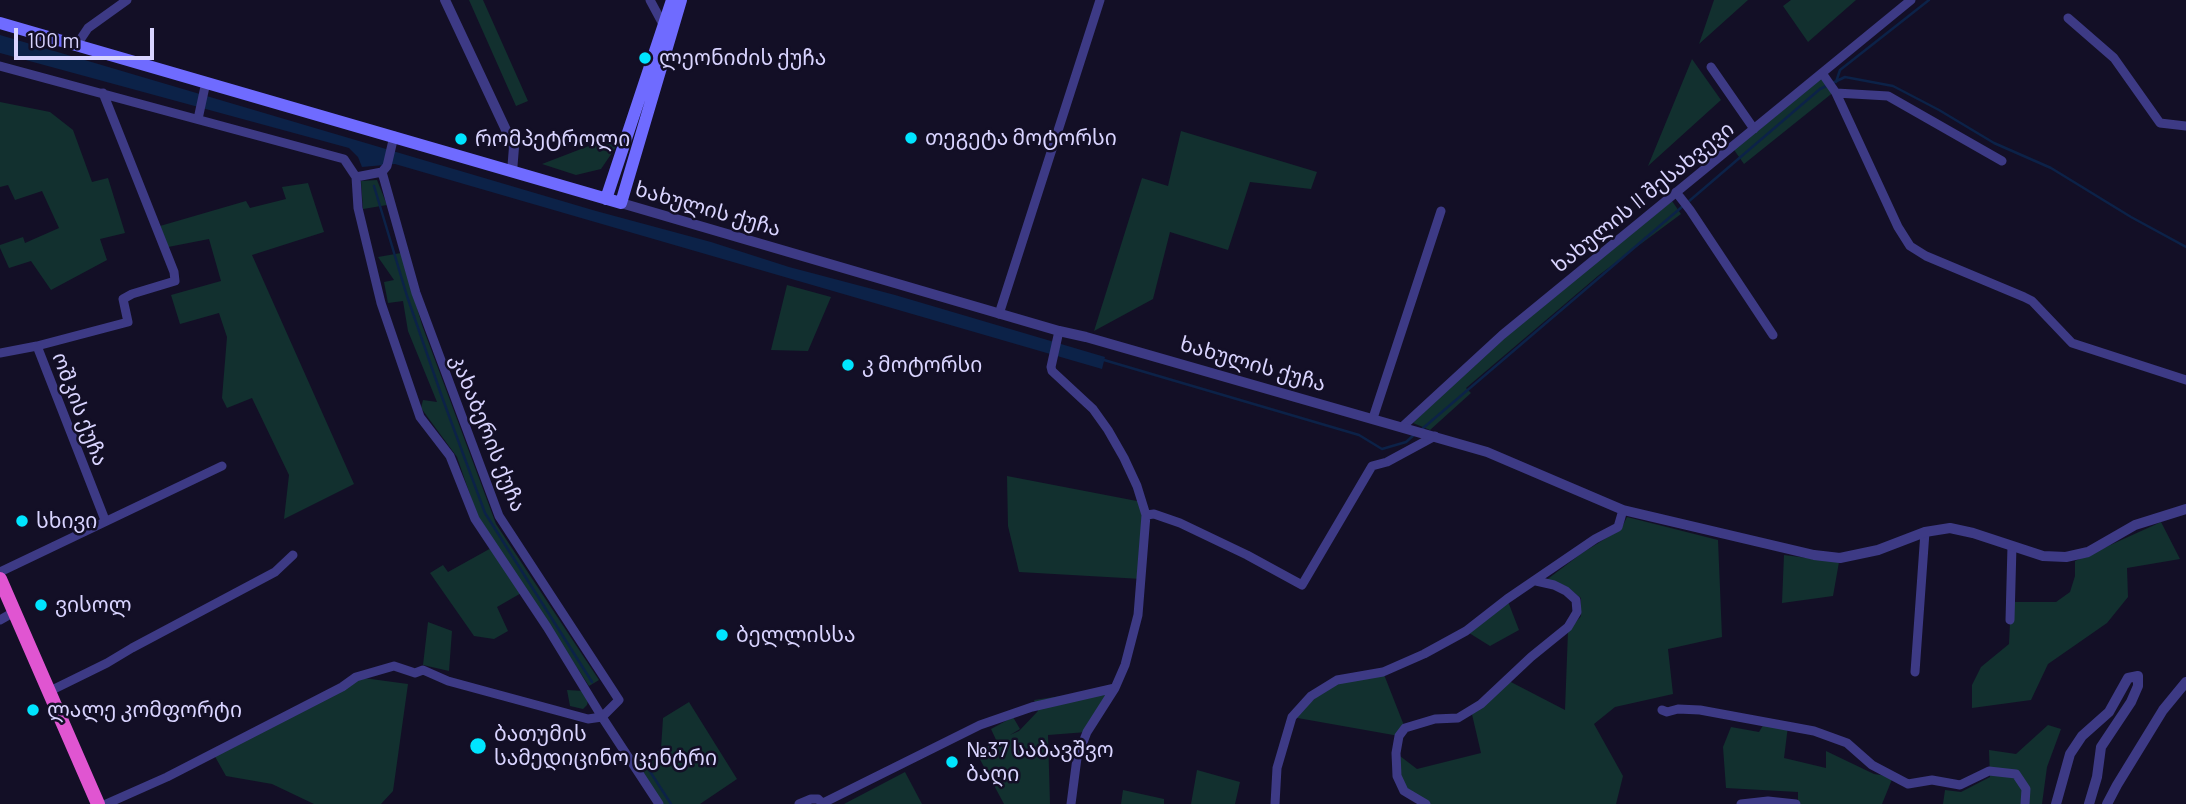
<!DOCTYPE html>
<html>
<head>
<meta charset="utf-8">
<style>
	body { margin:0 }
	#map { position:relative; width:2186px; height:804px; overflow:hidden; background:#130f26; font-family:Barlow,sans-serif }
	canvas { display:block }
	.scale { position:absolute; left:14px; top:28px; width:140px; height:32px; box-sizing:border-box; border:4px solid #d9d4ff; border-top:0; padding-left:9px; font-size:21px; line-height:24px; white-space:nowrap; color:#d9d4ff; -webkit-text-stroke:5px #130f26; paint-order:stroke }
</style>
</head>
<body>
<div id="map">
<canvas width="2186" height="804"></canvas>
<div class="scale">100 m</div>
</div>
<script>
const c = document.querySelector('canvas').getContext('2d');
c.lineJoin = 'round';
function fillPath(path, color) {
  c.fillStyle = color;
  c.fill(path, 'evenodd');
}
function poly(rows) {
  const path = new Path2D();
  for (const r of rows) {
    path.moveTo(r[0], r[1]);
    for (let i = 2; i < r.length; i += 2) path.lineTo(r[i], r[i + 1]);
  }
  return path;
}
function strokePath(path, color, width, dash) {
  c.strokeStyle = color;
  c.lineWidth = width;
  c.lineCap = dash ? 'butt' : 'round';
  c.setLineDash(dash || []);
  c.stroke(path);
}
function write(font, color, halo, rows, align = 'center') {
  c.font = font + ' Barlow,"Noto Sans Georgian",sans-serif';
  c.lineWidth = 5;
  c.setLineDash([]);
  c.textBaseline = 'middle';
  c.strokeStyle = halo;
  c.fillStyle = color;
  for (const [text, x, y, turn = 0] of rows) {
    c.save();
    c.translate(x, y);
    c.rotate((+turn || 0) * Math.PI / 180);
    c.textAlign = isNaN(turn) ? turn : align;
    if (halo) c.strokeText(text, 0, 0);
    c.fillText(text, 0, 0);
    c.restore();
  }
}
fillPath(poly([
	[469,0,483,0,528,101,516,106],
	[1714,0,1748,0,1699,44],
	[1791,0,1856,0,1808,42,1783,6],
	[1692,59,1721,100,1648,166],
	[1822,73,1835,91,1744,164,1732,147],
	[0,102,50,112,73,130,92,182,108,178,125,233,100,239,107,260,51,290,31,261,9,268,0,248,0,245,23,237,25,243,59,228,42,191,15,200,8,185,0,187],
	[1181,131,1317,172,1311,189,1250,182,1228,250,1170,232,1153,299,1094,331,1142,178,1168,186],
	[620,134,616,147,601,169,576,175,542,164],
	[377,180,387,205,363,209,361,181],
	[308,183,324,232,252,255,354,484,284,519,289,475,252,398,227,408,222,398,227,337,219,313,180,324,171,295,221,281,209,239,168,247,160,226,246,201,250,208,286,199,282,187],
	[1672,201,1681,214,1599,275,1466,388,1471,393,1430,430,1413,423,1504,334],
	[401,253,422,325,496,524,599,680,589,686,477,515,457,457,421,408,423,400,437,402,408,331,403,301,388,303,384,282,394,280,378,257],
	[787,285,831,297,808,351,771,350],
	[1007,476,1142,502,1142,579,1019,572,1008,526],
	[1627,517,1718,540,1722,637,1668,649,1673,694,1615,707,1594,724,1623,776,1616,804,1426,804,1404,791,1396,753,1417,769,1481,753,1471,710,1507,680,1565,710,1568,631,1581,616,1581,598,1565,586,1545,581,1582,553,1621,529],
	[2161,522,2180,559,2127,568,2128,597,2107,623,2048,664,2031,700,1972,708,1972,685,1981,667,2009,644,2011,602,2056,602,2070,592,2075,576,2075,561],
	[493,547,523,592,497,607,508,631,494,639,474,636,430,573,443,565,448,572],
	[1784,555,1839,562,1833,596,1782,603],
	[1507,599,1519,630,1490,646,1466,631],
	[428,622,452,631,449,671,423,665],
	[1383,672,1405,728,1399,736,1292,717,1337,680],
	[356,677,408,684,393,791,381,804,314,804,272,784,226,776,213,753],
	[1115,688,1087,732,1048,735,1050,804,1004,804,976,752,997,742,991,729,1013,717,1020,729,1010,735,1019,731,1038,711,1034,700],
	[567,690,584,691,588,701,587,705,583,709,570,706],
	[689,702,737,779,700,804,659,804,635,767,661,749,663,718],
	[1765,722,1788,726,1784,758,1826,768,1826,751,1874,774,1893,777,1882,804,1798,804,1798,792,1726,788,1723,747,1731,727,1759,732],
	[2048,725,2061,729,2047,767,2042,804,1943,804,1945,790,1961,792,1990,777,1989,750,2016,754],
	[1197,770,1240,782,1235,804,1191,804],
	[905,772,922,804,844,804],
	[1123,790,1164,799,1164,804,1121,804]
]), '#12302f');
fillPath(poly([
	[0,35,596,211,711,242,789,267,895,295,1105,357,1102,369,395,164,362,167,358,157,349,148,0,53]
]), '#0c2248');
strokePath(poly([
	[1836,82,1840,70,1929,0],
	[374,186,407,296,442,397,485,513,592,682],
	[1688,202,1820,89,1845,77,1893,86,1939,110,1994,143,2051,168,2131,217,2186,247],
	[1104,360,1359,435,1382,449,1406,442,1414,435],
	[1422,429,1683,206],
	[640,756,671,804]
]), '#0c2248', 2.5);
strokePath(poly([
	[650,0,664,26],
	[2068,18,2114,58,2160,123,2186,126],
	[76,46,88,28,127,0],
	[0,66,344,159,356,177,382,172],
	[1711,67,1754,129],
	[1822,73,1836,93,1898,227,1910,246,1926,256,2024,297,2032,301,2072,343,2186,380],
	[1836,93,1888,96,2002,161],
	[198,119,206,82],
	[382,172,387,166,394,136],
	[356,177,358,208,381,303,420,417,450,456,475,519,547,627,602,717,659,804],
	[1676,192,1690,210,1773,335],
	[999,314,1100,0],
	[1059,331,1051,367,1052,371,1093,409,1108,430,1124,458,1137,486,1146,515,1138,615,1125,665,1115,688,1087,732,1077,758,1071,804],
	[37,346,105,520],
	[0,353,37,346,128,322,123,299,132,294,175,281,174,272,103,93],
	[1373,418,1441,211],
	[1402,427,1502,335,1911,0],
	[1146,515,1154,514,1180,523,1247,555,1302,585,1372,466,1387,462,1435,436],
	[0,572,222,466],
	[0,620,14,612],
	[2010,620,2012,546],
	[1915,672,1925,532],
	[50,691,107,663,132,648,275,572,293,555],
	[1662,710,1667,712,1678,709,1700,710,1814,731,1847,743,1872,765,1908,784,1932,780,1960,785,1989,771,2016,774,2026,789,2025,804],
	[823,803,980,725,1032,707,1115,688],
	[106,804,167,777,342,687,356,677,394,666,415,673,423,670,448,681,588,719,602,717,619,700,499,516,416,293,382,172],
	[799,804,811,799,818,799,823,804],
	[1275,804,1277,768,1292,717,1311,696,1337,680,1383,672,1424,654,1466,631,1507,599,1595,539,1618,527,1623,510],
	[1426,804,1404,791,1397,776,1396,753,1399,736,1405,728,1435,719,1458,718,1481,704,1531,657,1568,627,1577,612,1576,600,1566,591,1554,585,1536,581],
	[1741,804,1768,801,1796,804]
]), '#3d3a85', 9);
strokePath(poly([
	[445,0,514,147,512,172],
	[621,203,1059,331,1086,337,1487,452,1623,510,1814,555,1840,558,1878,550,1925,532,1950,528,1973,533,2043,556,2066,557,2088,552,2135,525,2186,509],
	[2056,804,2070,754,2082,736,2109,712,2128,678,2138,676,2138,686,2131,702,2101,747,2097,777,2089,804],
	[2107,804,2117,785,2163,710,2186,682]
]), '#3d3a85', 10);
strokePath(poly([
	[0,23,621,203,681,0],
	[606,199,672,0]
]), '#6f6bff', 12);
strokePath(poly([
	[0,579,98,804]
]), '#e055d1', 14);
for (const [x, y, r, color] of [
	[645,58,7,"#00e5ff"],
	[911,138,7,"#00e5ff"],
	[461,139,7,"#00e5ff"],
	[848,365,7,"#00e5ff"],
	[22,521,7,"#00e5ff"],
	[41,605,7,"#00e5ff"],
	[722,635,7,"#00e5ff"],
	[33,710,7,"#00e5ff"],
	[478,746,9,"#00e5ff"],
	[952,762,7,"#00e5ff"]
]) {
  const dot = new Path2D();
  dot.arc(x, y, r, 0, 2 * Math.PI);
  c.fillStyle = color;
  c.fill(dot);
  strokePath(dot, '#130f26', 2.5);
}
write('21px', '#d9d4ff', '#130f26', [
	["ლეონიძის ქუჩა",659,58],
	["თეგეტა მოტორსი",925,138],
	["რომპეტროლი",475,139],
	["კ მოტორსი",862,365],
	["სხივი",36,521],
	["ვისოლ",55,605],
	["ბელლისსა",736,635],
	["ლალე კომფორტი",47,710],
	["ბათუმის",494,734],
	["სამედიცინო ცენტრი",494,758],
	["№37 საბავშვო",966,750],
	["ბაღი",966,774]
], 'left');
write('21px', '#d9d4ff', '#130f26', [
	["ხახულის II შესახვევი",1643,197,-39],
	["ხახულის ქუჩა",708,209,16],
	["ხახულის ქუჩა",1253,364,16],
	["ოშკის ქუჩა",80,409,69],
	["კახაბერის ქუჩა",488,433,68]
]);
</script>
</body>
</html>
